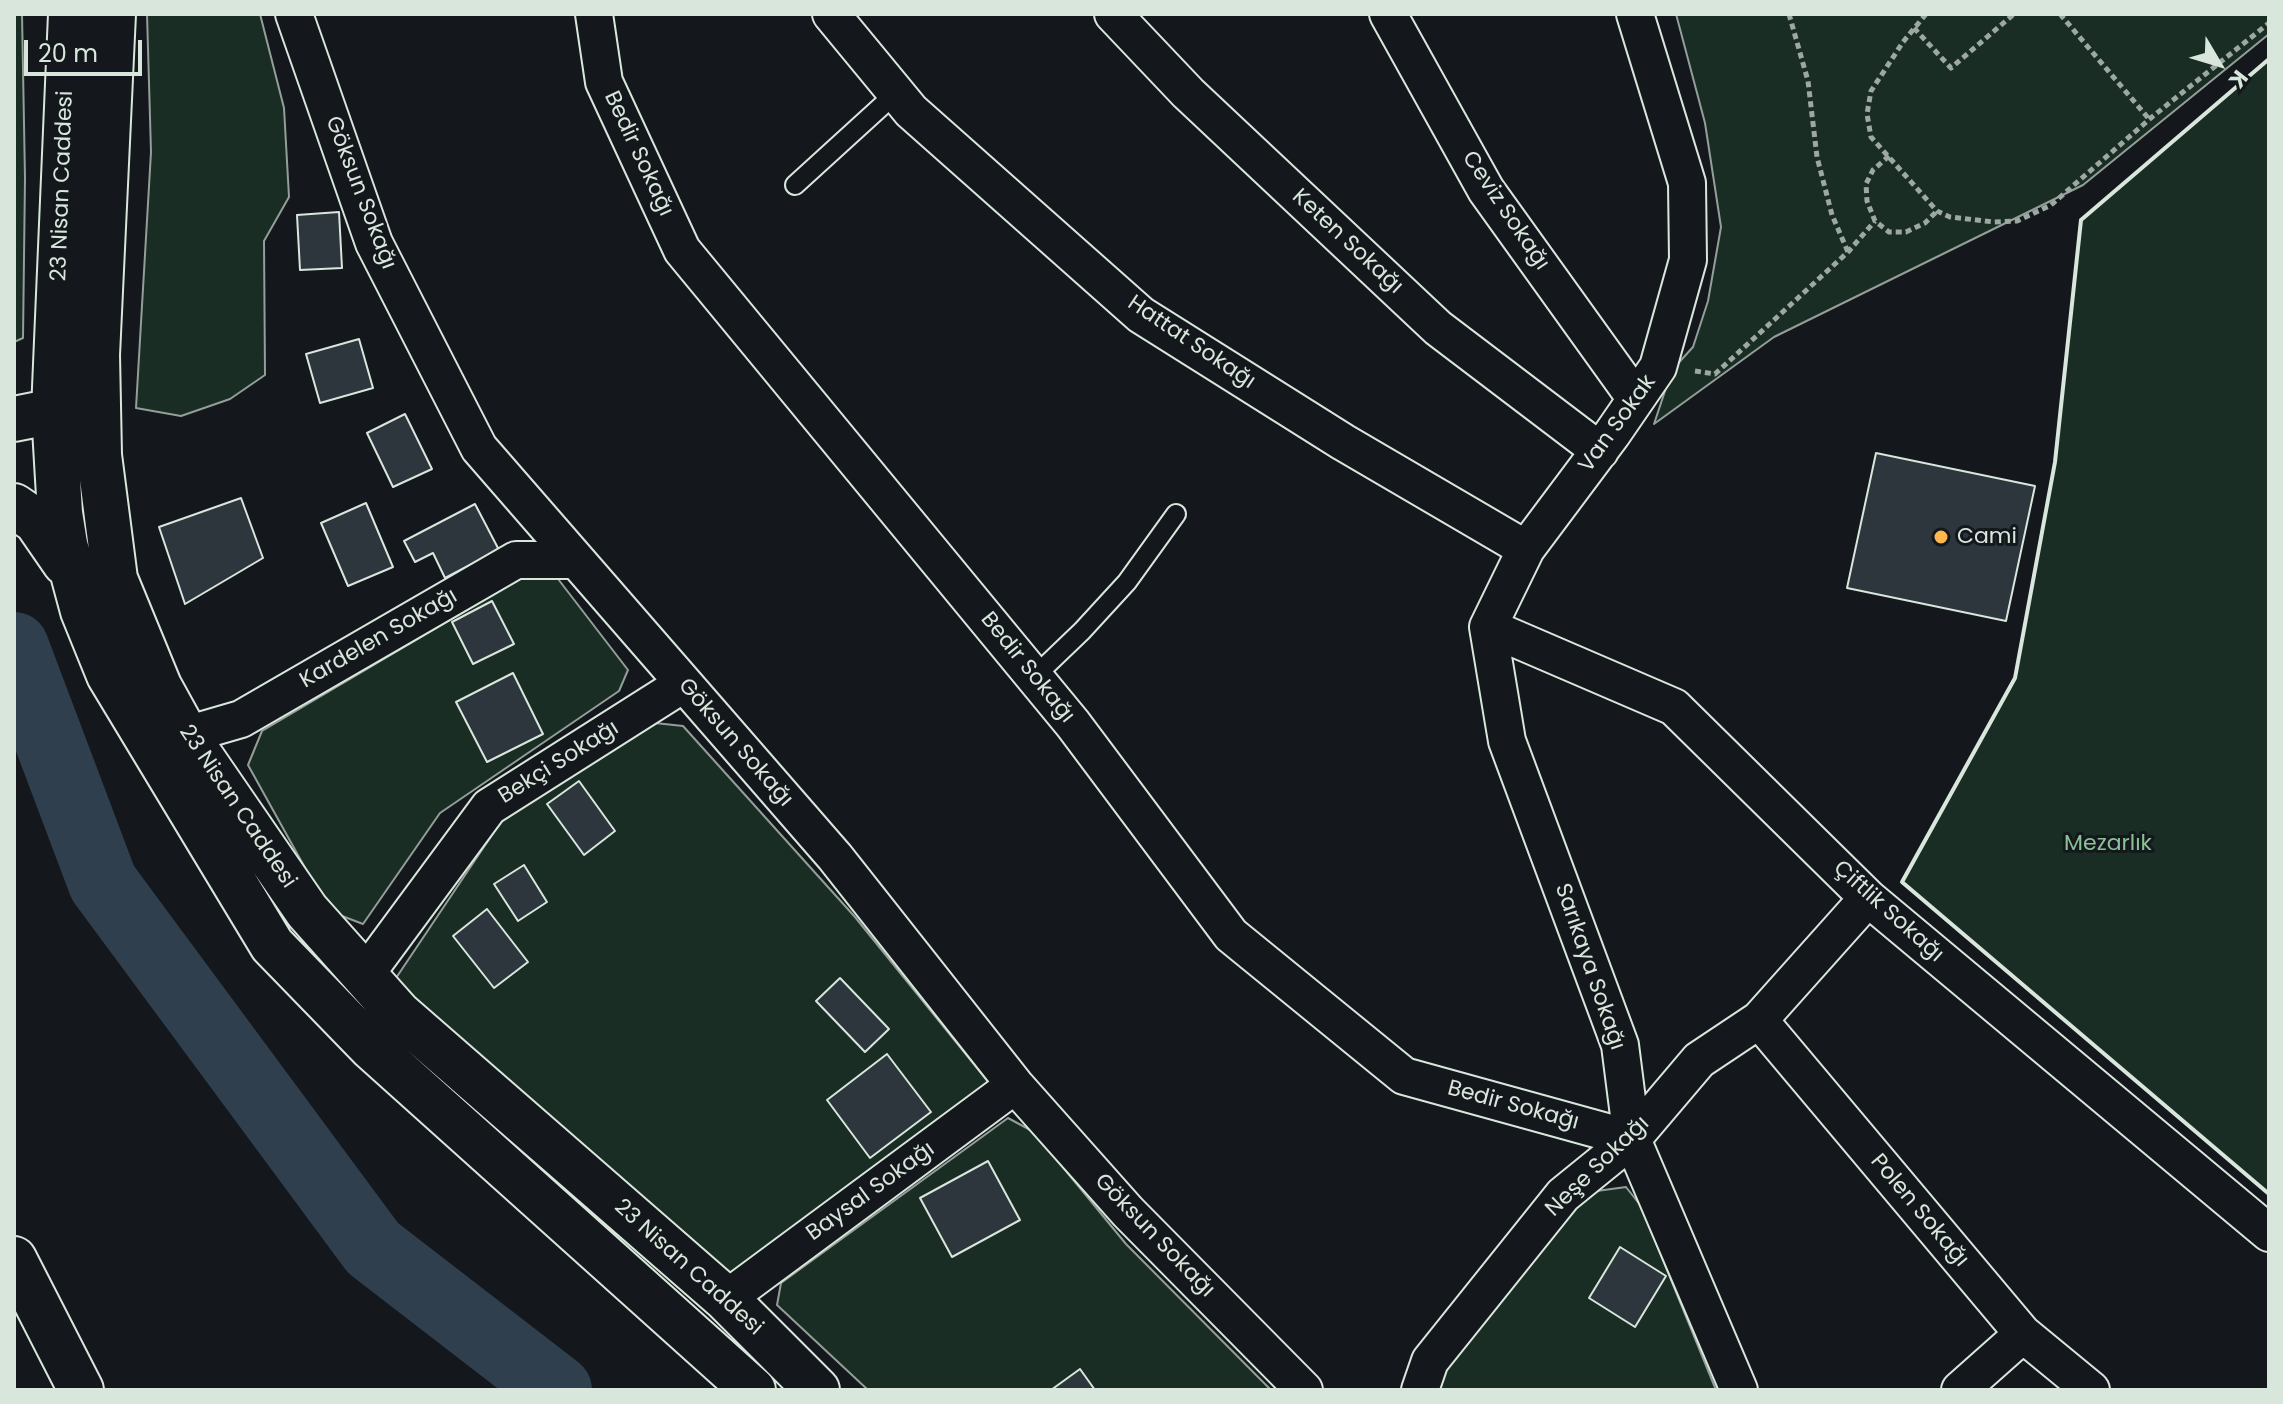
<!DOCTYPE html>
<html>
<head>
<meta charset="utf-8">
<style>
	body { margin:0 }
	#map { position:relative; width:2283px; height:1404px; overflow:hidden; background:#14181c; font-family:Poppins,sans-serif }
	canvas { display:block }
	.frame { position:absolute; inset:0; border:16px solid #d8e6dc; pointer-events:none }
	.north { position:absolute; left:2179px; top:24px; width:80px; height:80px; -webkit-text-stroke:6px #14181c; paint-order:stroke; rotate:128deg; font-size:22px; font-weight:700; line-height:32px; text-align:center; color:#d8e6dc }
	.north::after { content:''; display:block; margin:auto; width:28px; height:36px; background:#d8e6dc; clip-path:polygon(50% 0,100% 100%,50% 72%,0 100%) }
	.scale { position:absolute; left:24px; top:40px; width:118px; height:36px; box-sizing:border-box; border:4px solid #d8e6dc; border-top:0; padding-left:10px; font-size:24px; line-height:28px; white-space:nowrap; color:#d8e6dc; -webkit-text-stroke:6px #14181c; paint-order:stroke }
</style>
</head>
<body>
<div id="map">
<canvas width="2283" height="1404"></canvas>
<div class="frame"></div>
<div class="north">K</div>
<div class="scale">20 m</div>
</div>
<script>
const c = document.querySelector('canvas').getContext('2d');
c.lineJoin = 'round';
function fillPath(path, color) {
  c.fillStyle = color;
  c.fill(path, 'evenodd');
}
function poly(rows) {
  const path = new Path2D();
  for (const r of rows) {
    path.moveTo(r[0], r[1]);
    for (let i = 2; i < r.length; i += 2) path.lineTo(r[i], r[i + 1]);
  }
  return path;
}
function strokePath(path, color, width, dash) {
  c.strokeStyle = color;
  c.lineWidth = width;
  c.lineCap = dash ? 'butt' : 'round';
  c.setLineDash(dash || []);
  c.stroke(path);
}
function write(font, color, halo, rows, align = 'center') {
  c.font = font + ' Poppins,sans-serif';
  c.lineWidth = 6;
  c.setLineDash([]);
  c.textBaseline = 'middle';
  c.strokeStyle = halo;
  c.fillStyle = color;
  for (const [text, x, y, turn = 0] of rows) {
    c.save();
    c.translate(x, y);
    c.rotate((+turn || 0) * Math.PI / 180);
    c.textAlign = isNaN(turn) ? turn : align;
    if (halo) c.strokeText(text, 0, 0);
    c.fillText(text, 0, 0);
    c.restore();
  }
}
const green = poly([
	[14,14,22,14,25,178,23,338,14,342,14,14],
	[147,14,260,14,284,108,289,197,264,241,265,375,230,399,181,416,136,408,151,152,147,14],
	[1676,14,2269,14,2269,34,2083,185,1774,337,1654,424,1672,370,1693,347,1708,301,1721,227,1705,123,1676,14],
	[2269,59,2269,1194,1902,882,2015,678,2055,462,2081,220,2269,59],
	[555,575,628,670,619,691,440,813,363,924,329,911,248,765,262,731,521,578,555,575],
	[655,723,683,726,855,917,990,1084,745,1275,722,1276,394,981,510,808,655,723],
	[1008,1118,1034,1132,1126,1244,1271,1390,868,1390,777,1305,781,1283,1008,1118],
	[1626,1187,1641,1206,1716,1390,1438,1390,1450,1356,1582,1193,1626,1187]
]);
fillPath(green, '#1a2d24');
strokePath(green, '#939e99', 2);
strokePath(poly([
	[14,647,103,883,373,1248,557,1390]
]), '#2f3f4d', 70);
const building = poly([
	[339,212,342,268,300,270,297,215,339,212],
	[359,339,373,388,320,403,306,354,359,339],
	[405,414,432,469,393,487,367,433,405,414],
	[1876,453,2035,486,2006,621,1847,588,1876,453],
	[241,498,263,558,185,604,159,527,241,498],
	[366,503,393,567,348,586,321,523,366,503],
	[475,504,499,550,445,578,433,553,415,562,404,541,475,504],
	[492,601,514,644,473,664,452,622,492,601],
	[513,673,543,734,487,762,456,702,513,673],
	[579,781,615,831,584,855,547,804,579,781],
	[524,865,547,902,518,921,494,884,524,865],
	[487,909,528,962,494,988,453,936,487,909],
	[840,978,889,1029,865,1052,816,1001,840,978],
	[887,1054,931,1112,870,1158,827,1100,887,1054],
	[988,1161,1020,1220,952,1257,920,1198,988,1161],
	[1620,1247,1666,1276,1635,1327,1589,1298,1620,1247],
	[1080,1369,1095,1390,1051,1390,1080,1369]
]);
fillPath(building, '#2c363c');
strokePath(building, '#d8e6dc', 2);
const lane = poly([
	[795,185,896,93],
	[1034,677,1082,631,1127,582,1176,514]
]);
const street = poly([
	[294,14,374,243,479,448,835,857,1015,1085,1128,1212,1304,1390],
	[594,14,604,82,682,250,1073,724,1231,935,1404,1076,1632,1139],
	[831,14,911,111,1141,315,1343,442,1526,549],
	[1113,14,1188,93,1438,328,1600,451],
	[1388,14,1486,190,1636,399],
	[1488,627,1674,707,1868,898,2269,1233],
	[1488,627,1507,741,1620,1045,1632,1139,1739,1390],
	[1488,627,1526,549,1612,434,1658,367,1688,260,1687,183,1635,14],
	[186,735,241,719,516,560,575,560],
	[365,975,489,807,683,684],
	[1759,1020,2023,1334,2091,1390],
	[726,1299,1015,1085],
	[1420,1390,1430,1361,1563,1195,1632,1139,1699,1060,1759,1020,1868,898],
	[1960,1390,2023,1334]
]);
const secondary = poly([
	[71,14,54,411,60,513,65,544,83,611,109,675,272,945,372,1048,753,1390],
	[113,14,97,355,99,455,115,579,159,686,186,735,307,911,398,1013,726,1299,817,1390],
	[14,419,54,411,80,397],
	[14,506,36,521,65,563]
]);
const highway = poly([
	[14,1259,81,1390]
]);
strokePath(lane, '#d8e6dc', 22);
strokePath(street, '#d8e6dc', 40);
strokePath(secondary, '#d8e6dc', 48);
strokePath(highway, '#d8e6dc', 48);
strokePath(poly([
	[1789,14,1808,81,1817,157,1832,215,1848,252],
	[1926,14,1903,42,1871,91,1867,114,1871,137,1937,211,1950,217,1994,222,2017,221,2051,205,2152,117,2269,23],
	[2060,14,2149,119],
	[1914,28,1951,68,2014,14],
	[1889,156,1873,170,1866,184,1867,201,1875,221,1889,232,1906,232,1925,223,1937,211],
	[1695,371,1715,374,1848,252,1875,221]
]), '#9da8a2', 5, [6, 4]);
strokePath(lane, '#14181c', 18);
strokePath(street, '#14181c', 36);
strokePath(secondary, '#14181c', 44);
strokePath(highway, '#14181c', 44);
strokePath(poly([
	[2269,59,2081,220,2055,462,2015,678,1902,882,2269,1194]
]), '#d8e6dc', 4);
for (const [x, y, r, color] of [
	[1941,537,8,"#ffb74d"]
]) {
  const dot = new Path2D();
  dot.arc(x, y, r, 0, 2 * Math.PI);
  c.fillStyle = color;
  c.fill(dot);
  strokePath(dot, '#14181c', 3);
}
write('22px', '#d8e6dc', '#14181c', [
	["Bedir Sokağı",638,154,65],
	["23 Nisan Caddesi",63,186,-88],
	["Göksun Sokağı",360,193,69],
	["Ceviz Sokağı",1505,211,56],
	["Keten Sokağı",1347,242,43],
	["Hattat Sokağı",1191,343,34],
	["Van Sokak",1618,424,-54],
	["Kardelen Sokağı",379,639,-30],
	["Bedir Sokağı",1027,668,51],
	["Göksun Sokağı",735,743,49],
	["Bekçi Sokağı",559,763,-32],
	["23 Nisan Caddesi",237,807,56],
	["Çiftlik Sokağı",1888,912,42],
	["Sarıkaya Sokağı",1589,967,71],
	["Bedir Sokağı",1513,1106,15],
	["Neşe Sokağı",1598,1167,-44],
	["Baysal Sokağı",871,1192,-36],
	["Polen Sokağı",1919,1211,50],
	["Göksun Sokağı",1154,1236,46],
	["23 Nisan Caddesi",688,1268,42]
]);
write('22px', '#d8e6dc', '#14181c', [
	["Cami",1957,537]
], 'left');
write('22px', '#8ac095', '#14181c', [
	["Mezarlık",2108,844]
]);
</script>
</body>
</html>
